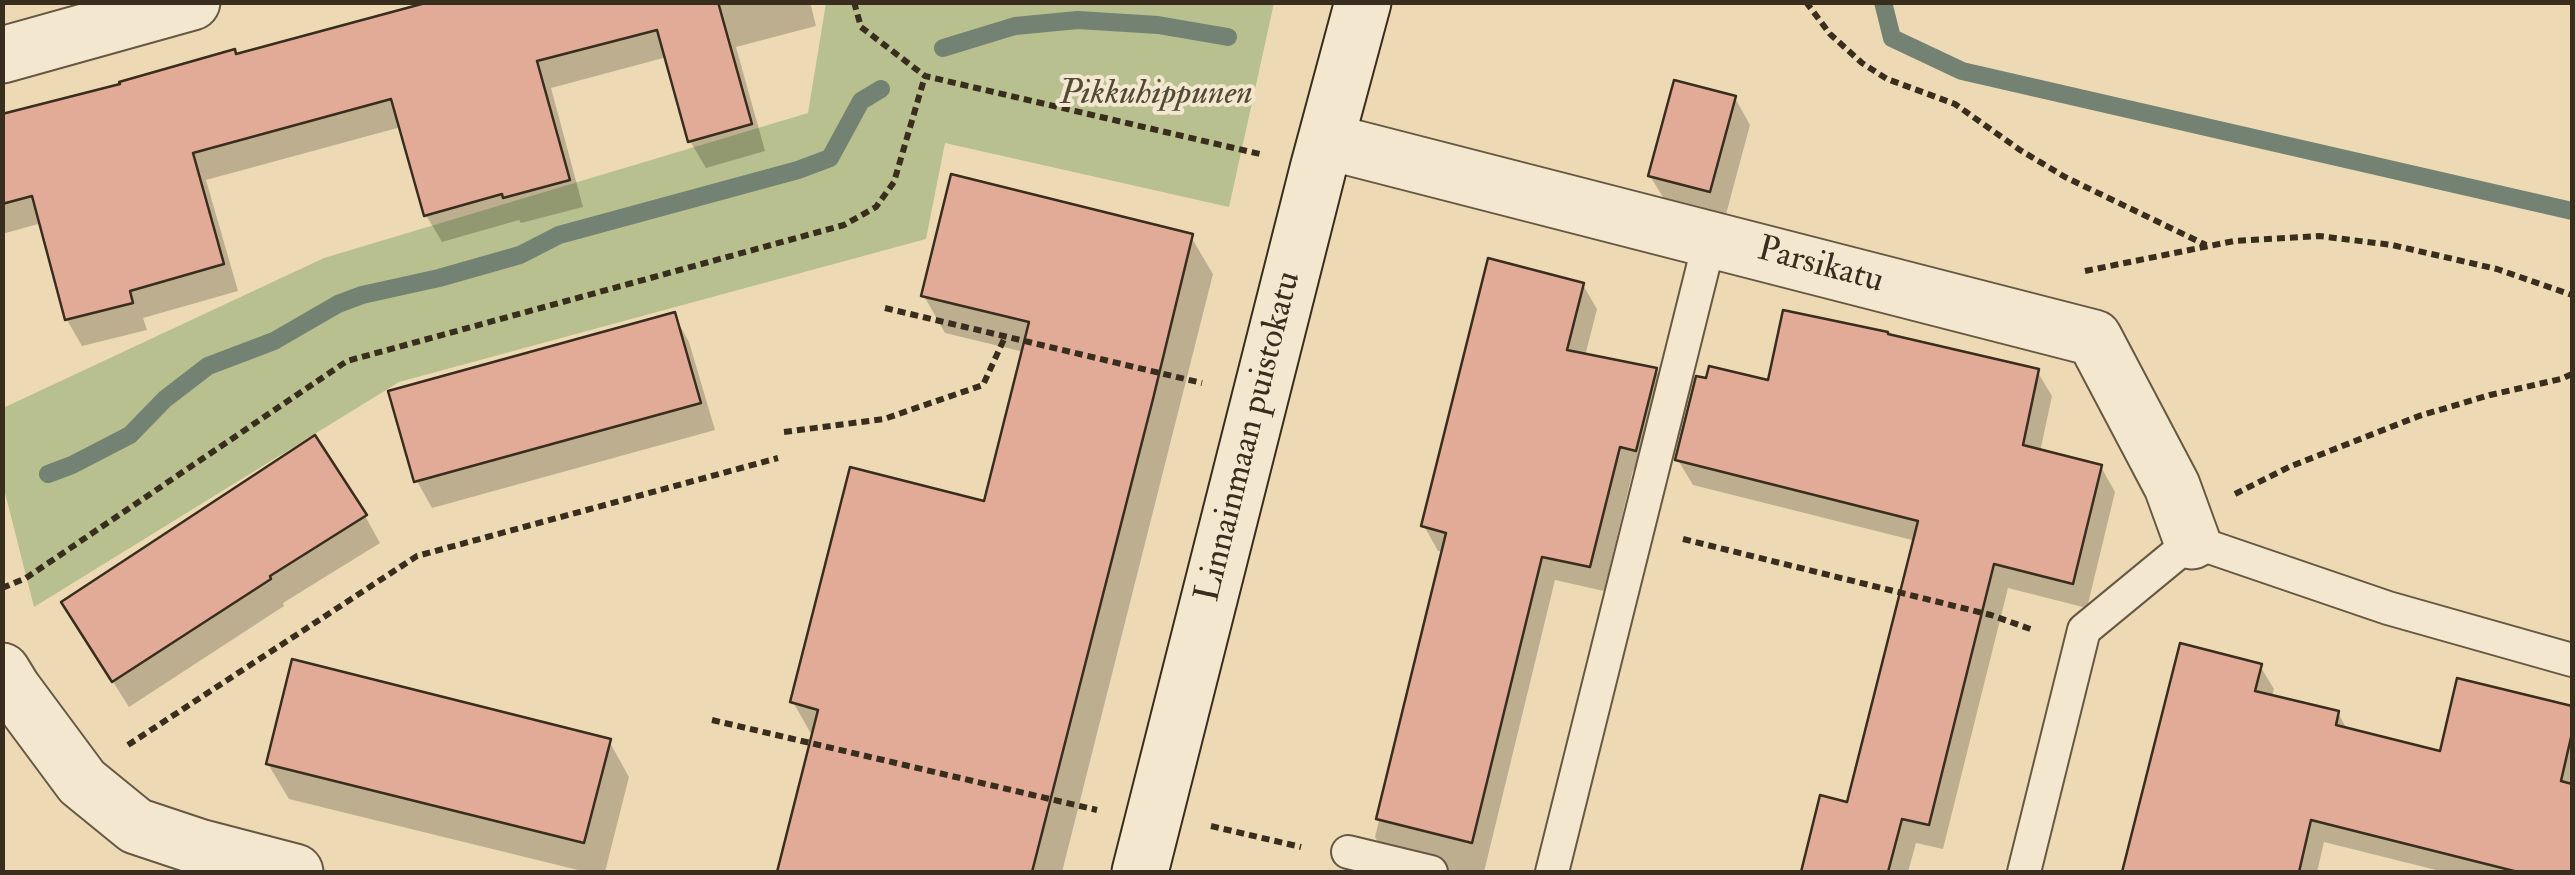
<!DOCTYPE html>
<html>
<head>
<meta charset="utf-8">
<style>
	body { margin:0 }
	#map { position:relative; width:2575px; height:875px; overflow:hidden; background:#eddab5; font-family:"IM FELL Double Pica",serif }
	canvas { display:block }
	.frame { position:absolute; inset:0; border:5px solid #392d1d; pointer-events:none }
</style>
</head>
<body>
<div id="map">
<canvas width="2575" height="875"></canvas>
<div class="frame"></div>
</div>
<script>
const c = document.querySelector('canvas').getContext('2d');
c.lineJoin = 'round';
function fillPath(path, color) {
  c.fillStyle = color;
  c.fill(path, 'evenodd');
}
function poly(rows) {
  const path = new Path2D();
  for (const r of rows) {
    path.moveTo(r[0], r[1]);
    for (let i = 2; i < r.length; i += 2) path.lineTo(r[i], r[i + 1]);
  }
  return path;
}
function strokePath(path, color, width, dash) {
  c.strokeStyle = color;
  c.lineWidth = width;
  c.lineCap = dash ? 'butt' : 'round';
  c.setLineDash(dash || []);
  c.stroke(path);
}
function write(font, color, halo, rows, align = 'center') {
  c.font = font + ' "IM FELL Double Pica",serif';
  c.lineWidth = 8;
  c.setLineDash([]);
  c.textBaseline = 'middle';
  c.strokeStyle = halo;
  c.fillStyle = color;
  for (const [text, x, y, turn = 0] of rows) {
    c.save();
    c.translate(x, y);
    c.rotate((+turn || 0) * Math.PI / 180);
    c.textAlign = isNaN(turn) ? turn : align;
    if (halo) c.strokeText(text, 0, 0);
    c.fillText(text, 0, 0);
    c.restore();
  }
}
fillPath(poly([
	[826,3,1274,3,1229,207,945,143,926,239,399,382,34,607,3,485,3,408,324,258,808,113]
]), '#b7c08e');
fillPath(poly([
	[439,2,810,2,816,26,736,47,765,151,706,168,690,141,667,57,551,88,583,207,521,223,519,220,442,242,426,215,401,127,206,180,238,291,143,318,147,330,82,346,67,320,42,223,2,234,2,117],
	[1735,98,1750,125,1725,218,1666,202,1650,176],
	[1191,237,1213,274,1062,872,780,872,814,739,793,702,986,504,1024,352,945,333,924,296],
	[1583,285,1597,309,1585,356,1656,370,1670,395,1650,474,1633,470,1604,591,1555,580,1484,872,1434,872,1389,862,1375,837,1444,552,1438,551,1424,526],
	[674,315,689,342,715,430,432,508,417,481,391,393],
	[2037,371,2052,396,2040,452,2101,467,2115,492,2087,608,2008,588,1943,849,1916,843,1908,872,1804,872,1822,798,1849,805,1916,541,1693,485,1678,460,1770,383],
	[365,516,380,543,283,603,284,606,129,707,79,629],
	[2182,646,2260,666,2274,689,2272,697,2338,713,2348,731,2442,754,2459,681,2572,709,2572,872,2444,872,2324,842,2317,872,2125,872],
	[609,741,629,777,605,872,586,872,289,799,268,764]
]), '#0003');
strokePath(poly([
	[1883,2,1892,38,1962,71,2572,211],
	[943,48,1015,26,1078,20,1158,25,1228,37],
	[48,474,72,465,130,435,165,399,208,366,274,341,338,304,362,295,439,278,520,255,559,235,798,170,830,158,861,101,881,89]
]), '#738272', 18);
const building = poly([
	[429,2,718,2,752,124,688,142,657,30,537,61,570,180,503,198,502,194,424,216,391,99,193,153,224,264,130,291,133,303,65,320,32,196,2,204,2,114,120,84,119,82,235,49,236,54,429,2],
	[1674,80,1736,96,1710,192,1648,176,1674,80],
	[951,174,1193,234,1153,399,1032,872,777,872,818,710,790,702,850,467,984,501,1029,322,921,296,951,174],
	[1488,258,1584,283,1567,350,1657,368,1636,451,1620,447,1590,567,1542,557,1472,843,1376,819,1446,533,1421,526,1488,258],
	[1783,310,1888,332,1888,334,2039,369,2023,445,2102,465,2073,584,1994,564,1929,825,1902,819,1888,872,1801,872,1820,795,1847,802,1918,521,1675,460,1696,376,1706,378,1709,366,1768,380,1783,310],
	[675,312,701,403,414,482,388,391,675,312],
	[315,435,367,515,270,576,271,579,112,682,61,602,315,435],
	[2180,643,2262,664,2255,691,2339,711,2336,725,2440,751,2457,678,2572,706,2572,733,2561,781,2572,784,2572,872,2518,872,2311,820,2299,872,2122,872,2180,643],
	[292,659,611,739,584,843,266,764,292,659]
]);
fillPath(building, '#e1ab97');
strokePath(building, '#392d1d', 2.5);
const lane = poly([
	[1348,852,1431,872],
	[1552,872,1710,239],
	[2024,872,2084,630,2192,541,2388,608,2572,660]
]);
const street = poly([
	[2,55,192,2],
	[1326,141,2094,338,2172,486,2192,541],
	[2,671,13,689,82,782,136,826,199,847,295,872]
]);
const secondary = poly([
	[1140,872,1318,169,1363,2]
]);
strokePath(lane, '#665843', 36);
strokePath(street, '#665843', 59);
strokePath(secondary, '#392d1d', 59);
strokePath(poly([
	[854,2,861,27,925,76,1264,155],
	[1806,2,1830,34,1862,63,1887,79,1955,104,2020,150,2065,177,2206,245],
	[2085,271,2234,241,2319,236,2392,245,2497,269,2572,295],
	[885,308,1202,383],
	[784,432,884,419,983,385,1005,337],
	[2235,494,2289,467,2419,416,2490,395,2561,379,2572,374],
	[1683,539,1991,615,2033,630],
	[2,588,26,578,347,361,844,225,876,207,894,182,925,76],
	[712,720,1097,810],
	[128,745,417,556,778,458],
	[1211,826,1301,847]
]), '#392d1d', 6, [8, 5]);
strokePath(lane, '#f3e7cf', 32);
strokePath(street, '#f3e7cf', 55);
strokePath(secondary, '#f3e7cf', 55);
write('italic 35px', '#524a34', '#f3e7cf', [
	["Pikkuhippunen",1156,95]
]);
write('35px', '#392d1d', '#f3e7cf', [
	["Parsikatu",1820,267,15],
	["Linnainmaan puistokatu",1250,437,-76]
]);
</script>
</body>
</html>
